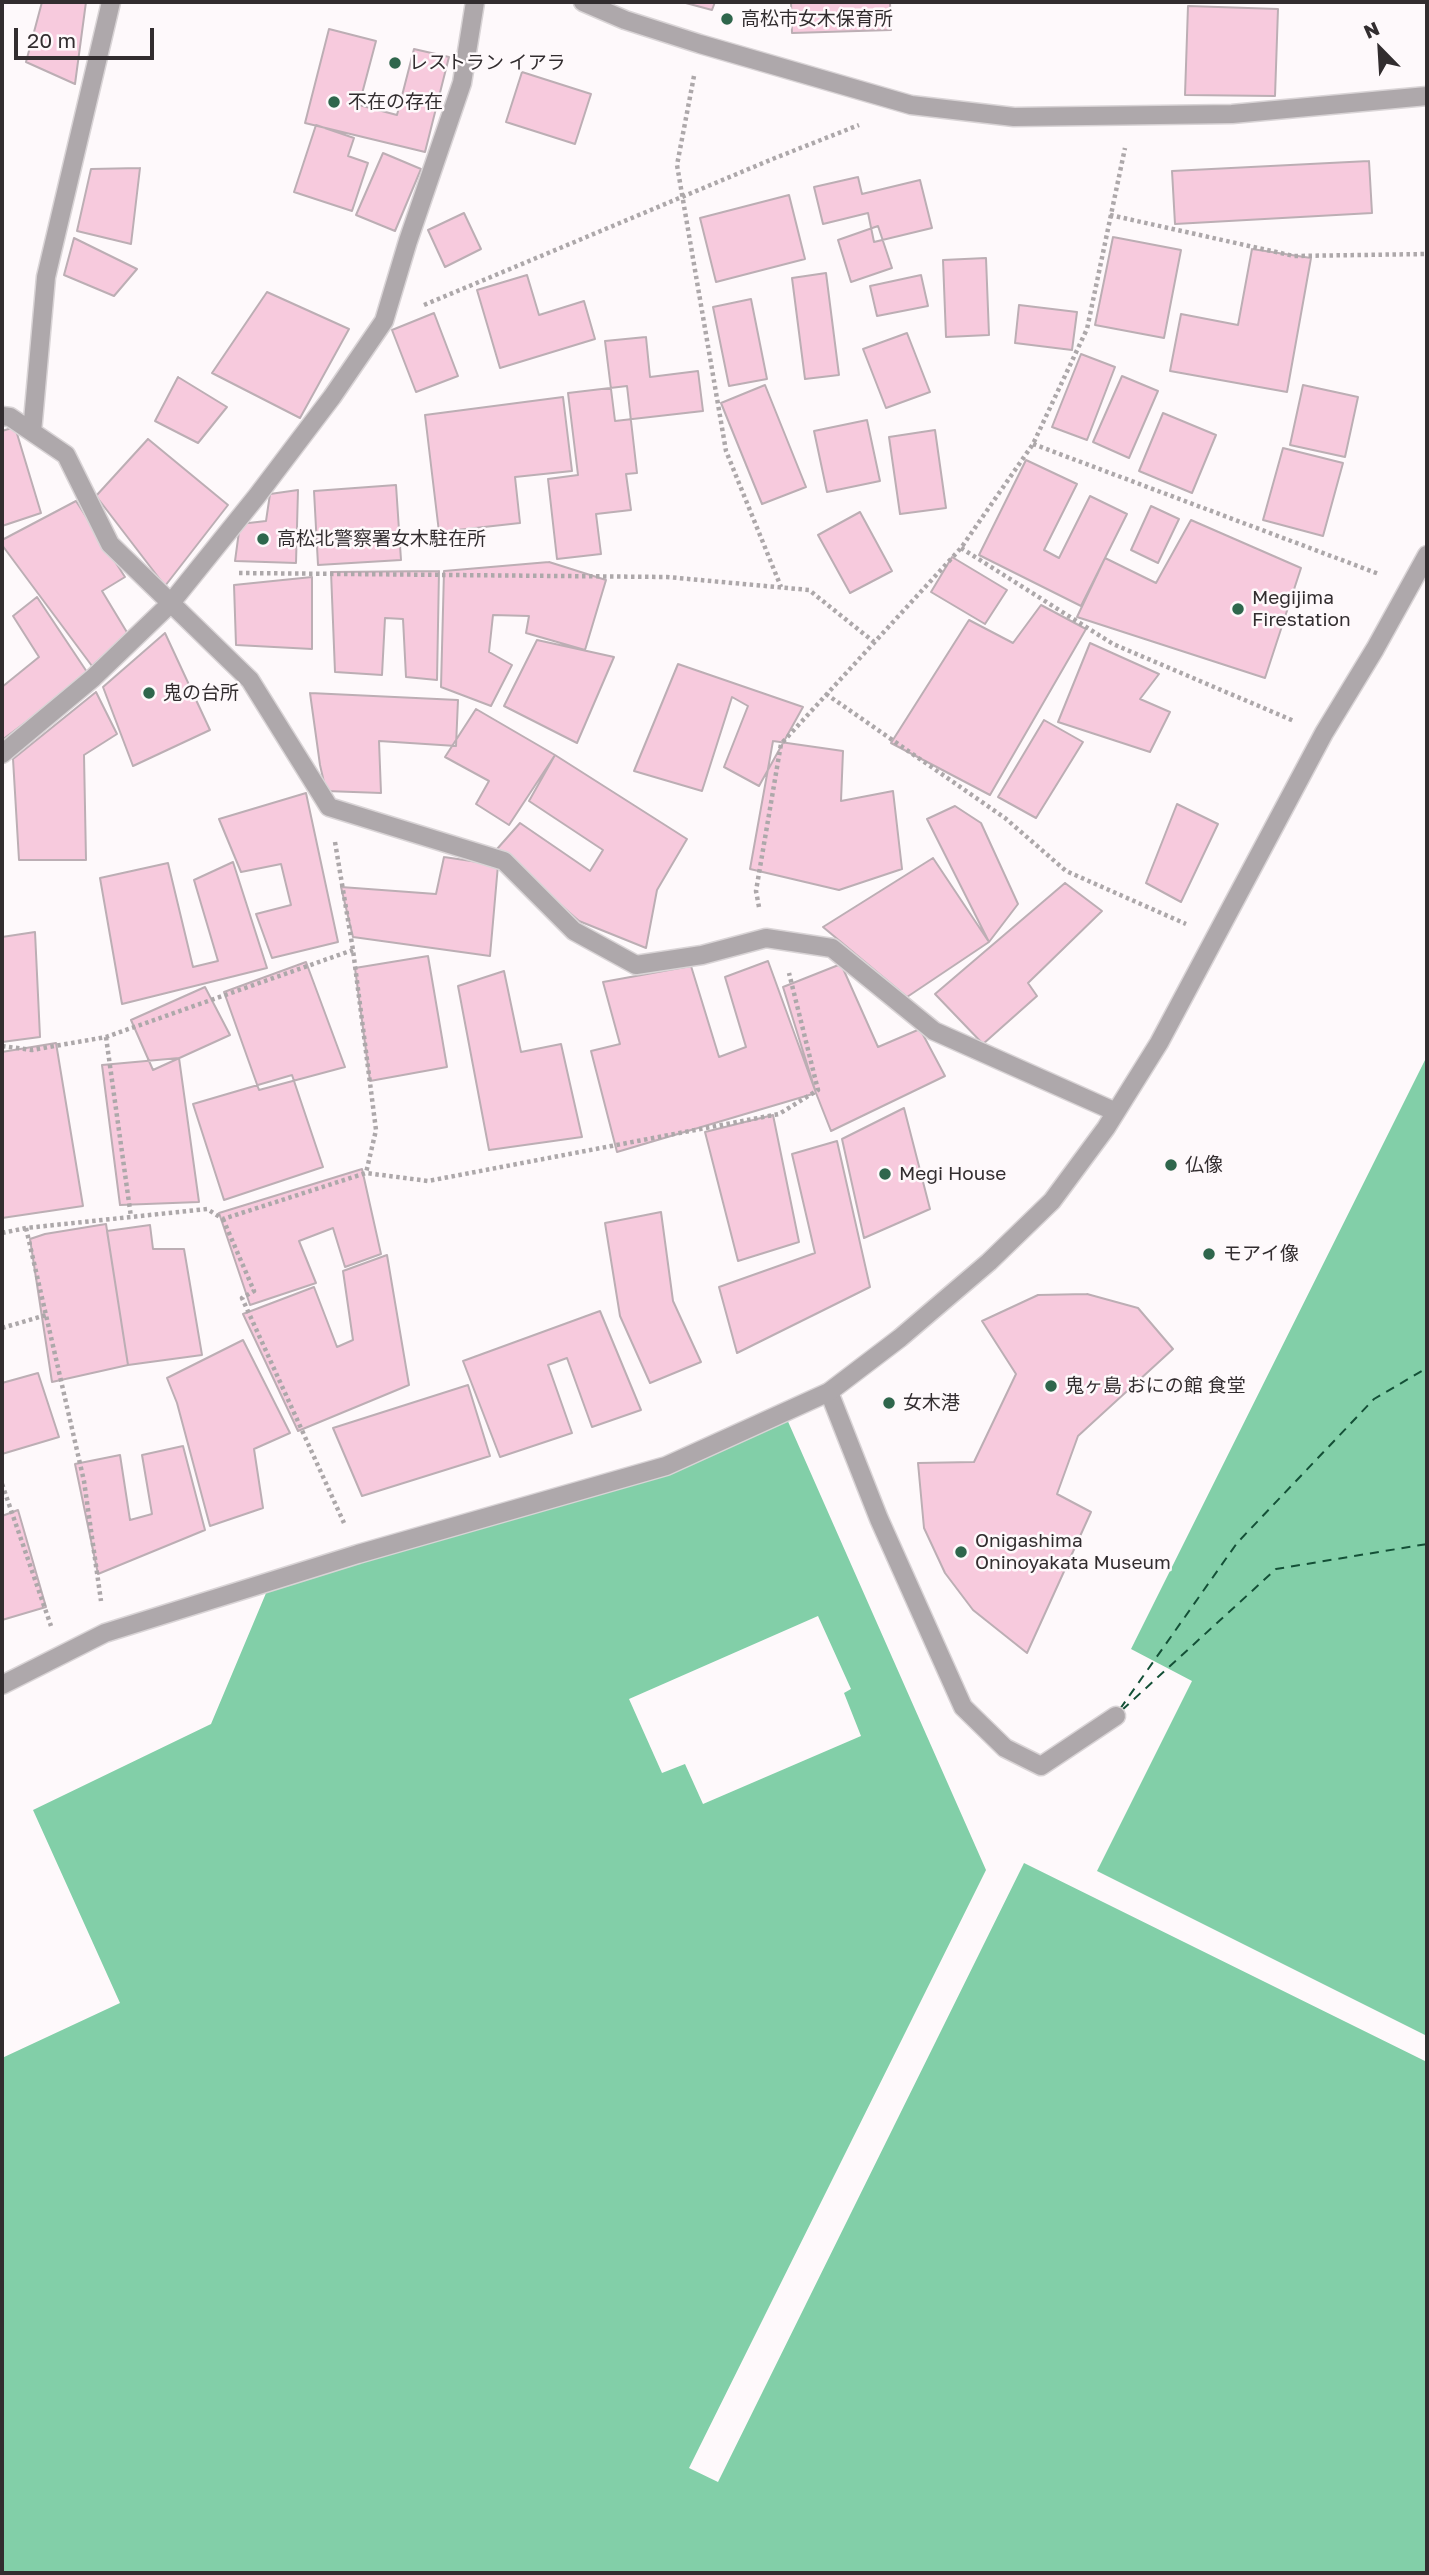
<!DOCTYPE html>
<html>
<head>
<meta charset="utf-8">
<style>
	body { margin:0 }
	#map { position:relative; width:1429px; height:2575px; overflow:hidden; background:#fef9fb; font-family:"Golos Text",sans-serif }
	canvas { display:block }
	.frame { position:absolute; inset:0; border:4px solid #322d2f; pointer-events:none }
	.north { position:absolute; left:1345px; top:14px; width:70px; height:70px; -webkit-text-stroke:5px #fef9fb; paint-order:stroke; rotate:336deg; font-size:19px; font-weight:700; line-height:28px; text-align:center; color:#322d2f }
	.north::after { content:''; display:block; margin:auto; width:24px; height:32px; background:#322d2f; clip-path:polygon(50% 0,100% 100%,50% 72%,0 100%) }
	.scale { position:absolute; left:14px; top:28px; width:140px; height:32px; box-sizing:border-box; border:4px solid #322d2f; border-top:0; padding-left:9px; font-size:21px; line-height:24px; white-space:nowrap; color:#322d2f; -webkit-text-stroke:5px #fef9fb; paint-order:stroke }
</style>
</head>
<body>
<div id="map">
<canvas width="1429" height="2575"></canvas>
<div class="frame"></div>
<div class="north">N</div>
<div class="scale">20 m</div>
</div>
<script>
const c = document.querySelector('canvas').getContext('2d');
c.lineJoin = 'round';
function fillPath(path, color) {
  c.fillStyle = color;
  c.fill(path, 'evenodd');
}
function poly(rows) {
  const path = new Path2D();
  for (const r of rows) {
    path.moveTo(r[0], r[1]);
    for (let i = 2; i < r.length; i += 2) path.lineTo(r[i], r[i + 1]);
  }
  return path;
}
function strokePath(path, color, width, dash) {
  c.strokeStyle = color;
  c.lineWidth = width;
  c.lineCap = dash ? 'butt' : 'round';
  c.setLineDash(dash || []);
  c.stroke(path);
}
function write(font, color, halo, rows, align = 'center') {
  c.font = font + ' "Golos Text","Noto Sans JP",sans-serif';
  c.lineWidth = 5;
  c.setLineDash([]);
  c.textBaseline = 'middle';
  c.strokeStyle = halo;
  c.fillStyle = color;
  for (const [text, x, y, turn = 0] of rows) {
    c.save();
    c.translate(x, y);
    c.rotate((+turn || 0) * Math.PI / 180);
    c.textAlign = isNaN(turn) ? turn : align;
    if (halo) c.strokeText(text, 0, 0);
    c.fillText(text, 0, 0);
    c.restore();
  }
}
fillPath(poly([
	[1427,1056,1427,2036,1097,1871,1192,1681,1131,1649],
	[786,1417,986,1870,689,2468,718,2482,1024,1863,1427,2062,1427,2573,2,2573,2,2058,120,2003,33,1810,211,1724,269,1586,615,1480]
]), '#82cfa8');
fillPath(poly([
	[818,1616,851,1689,844,1693,861,1736,703,1804,685,1764,662,1773,629,1699]
]), '#fef9fb');
strokePath(poly([
	[1120,1709,1237,1543,1374,1399,1427,1368],
	[1122,1710,1276,1569,1427,1544]
]), '#145037', 2, [9, 7]);
const building = poly([
	[42,2,86,2,75,84,26,62,42,2],
	[682,2,715,2,712,10,682,2],
	[791,2,890,2,891,30,792,33,791,2],
	[1188,6,1278,9,1275,96,1185,95,1188,6],
	[329,29,376,41,359,105,397,115,414,49,449,57,425,152,305,123,329,29],
	[522,72,591,94,575,144,506,122,522,72],
	[316,125,354,138,348,156,368,163,352,211,294,192,316,125],
	[383,153,421,169,395,231,356,215,383,153],
	[1369,161,1372,213,1175,224,1172,171,1369,161],
	[140,168,131,244,77,231,91,169,140,168],
	[858,177,862,194,920,180,932,228,874,242,868,213,823,224,814,187,858,177],
	[789,195,805,259,716,282,700,218,789,195],
	[464,213,481,249,445,267,428,230,464,213],
	[878,226,892,268,851,282,838,240,878,226],
	[1113,237,1181,250,1164,338,1095,325,1113,237],
	[74,238,137,269,114,296,64,275,74,238],
	[1252,249,1311,258,1287,392,1170,371,1181,314,1238,325,1252,249],
	[986,258,989,335,946,337,943,260,986,258],
	[826,273,839,375,805,379,792,278,826,273],
	[527,275,539,315,584,301,595,339,500,368,477,290,527,275],
	[921,275,928,306,877,316,870,286,921,275],
	[267,292,349,329,300,418,212,373,267,292],
	[751,299,767,379,729,386,713,307,751,299],
	[1019,305,1077,312,1072,350,1015,343,1019,305],
	[434,313,458,376,416,392,392,330,434,313],
	[907,333,930,392,886,408,863,349,907,333],
	[646,337,650,377,698,371,703,411,615,421,605,341,646,337],
	[1081,354,1115,367,1087,440,1052,427,1081,354],
	[1122,376,1158,391,1129,458,1093,442,1122,376],
	[178,377,227,407,198,443,155,421,178,377],
	[765,385,806,487,762,504,721,403,765,385],
	[1303,385,1358,397,1345,457,1290,445,1303,385],
	[627,386,637,473,626,474,631,510,596,514,601,554,557,559,548,479,578,475,568,393,627,386],
	[563,397,572,471,515,477,520,523,439,532,425,415,563,397],
	[1163,413,1216,435,1192,493,1139,471,1163,413],
	[867,420,880,481,827,492,814,431,867,420],
	[15,427,41,513,2,526,2,431,15,427],
	[935,430,946,508,900,514,889,437,935,430],
	[148,439,228,505,165,586,96,496,148,439],
	[1283,448,1343,463,1323,536,1263,520,1283,448],
	[1026,460,1077,484,1044,550,1059,558,1090,496,1127,514,1081,606,979,555,1026,460],
	[396,485,401,560,318,565,314,491,396,485],
	[298,490,296,563,235,561,240,524,266,521,270,494,298,490],
	[76,501,125,577,102,591,128,634,92,666,2,545,2,540,76,501],
	[1151,506,1179,519,1158,563,1131,550,1151,506],
	[860,512,892,571,850,593,818,535,860,512],
	[1191,520,1301,568,1265,678,1077,617,1105,558,1156,583,1191,520],
	[952,557,1007,590,985,624,931,592,952,557],
	[549,562,606,580,585,650,526,633,529,616,493,615,489,652,512,665,491,706,441,687,444,571,549,562],
	[439,571,437,680,406,677,403,619,385,618,382,675,335,672,331,572,439,571],
	[312,577,312,649,236,645,234,585,312,577],
	[37,597,89,675,2,740,2,687,39,657,13,616,37,597],
	[1041,605,1086,629,990,795,891,743,969,620,1013,643,1041,605],
	[165,633,210,730,133,766,103,687,165,633],
	[537,640,614,657,577,743,504,706,537,640],
	[1090,643,1159,674,1140,699,1170,712,1150,752,1058,722,1090,643],
	[678,664,803,707,759,786,724,767,748,706,732,697,702,791,634,771,678,664],
	[96,692,117,734,84,755,86,860,19,860,13,759,96,692],
	[310,693,458,700,456,746,379,741,381,793,326,791,320,765,310,693],
	[476,709,555,755,509,825,476,804,489,781,445,757,476,709],
	[1044,720,1083,742,1036,818,998,797,1044,720],
	[773,741,843,751,841,801,893,791,902,869,839,890,750,869,773,741],
	[555,755,687,839,657,890,646,948,579,921,497,849,520,823,590,871,603,850,529,801,555,755],
	[306,793,338,942,272,958,256,914,291,905,281,864,241,872,219,819,306,793],
	[1177,804,1218,824,1181,902,1146,883,1177,804],
	[955,806,981,823,1018,904,989,942,927,819,955,806],
	[444,857,498,865,490,956,353,937,341,887,436,894,444,857],
	[933,858,989,942,907,997,823,927,933,858],
	[233,862,267,968,122,1004,100,878,168,863,193,967,218,961,194,880,233,862],
	[1065,883,1102,911,1028,983,1037,996,983,1044,935,994,1065,883],
	[35,932,40,1037,2,1042,2,937,35,932],
	[428,956,447,1067,370,1081,355,968,428,956],
	[768,961,816,1093,617,1152,591,1051,620,1044,603,982,691,966,719,1057,746,1047,725,977,768,961],
	[306,962,345,1067,259,1090,224,992,306,962],
	[841,964,878,1047,920,1029,945,1076,831,1131,816,1093,783,987,841,964],
	[504,971,521,1052,561,1044,582,1137,489,1150,458,986,504,971],
	[205,987,230,1035,153,1070,131,1020,205,987],
	[56,1043,83,1206,2,1218,2,1052,56,1043],
	[179,1058,199,1202,120,1205,102,1065,179,1058],
	[292,1075,323,1167,224,1200,193,1104,292,1075],
	[904,1108,930,1209,864,1238,842,1139,904,1108],
	[773,1115,799,1242,738,1261,705,1132,773,1115],
	[837,1141,870,1287,737,1353,719,1287,815,1253,792,1154,837,1141],
	[362,1169,381,1254,345,1267,333,1228,299,1241,316,1283,250,1305,219,1213,362,1169],
	[661,1212,673,1301,701,1362,650,1383,620,1316,605,1223,661,1212],
	[106,1224,128,1365,52,1382,30,1239,45,1234,106,1224],
	[150,1225,153,1249,184,1249,202,1355,128,1365,107,1231,150,1225],
	[387,1255,409,1385,298,1431,243,1314,314,1287,337,1347,353,1340,343,1271,387,1255],
	[1087,1294,1138,1308,1173,1349,1078,1436,1057,1494,1091,1512,1027,1653,973,1610,945,1573,924,1528,918,1463,974,1462,1016,1374,982,1321,1038,1295,1087,1294],
	[600,1311,641,1410,592,1427,567,1358,548,1365,572,1433,500,1457,463,1361,600,1311],
	[243,1340,290,1433,254,1449,263,1508,210,1526,177,1403,167,1378,243,1340],
	[38,1373,59,1437,2,1454,2,1383,38,1373],
	[468,1385,490,1456,362,1496,333,1428,468,1385],
	[183,1446,205,1530,98,1574,75,1464,120,1455,130,1520,152,1514,142,1455,183,1446],
	[18,1510,46,1607,2,1620,2,1516,18,1510]
]);
fillPath(building, '#f7cadd');
strokePath(building, '#bcaeb4', 2);
const service = poly([
	[829,1392,879,1519,963,1707,1005,1748,1041,1766,1116,1716]
]);
const minor = poly([
	[583,2,625,20,700,44,911,105,1014,117,1232,114,1427,96],
	[2,416,10,417,66,455,110,544,250,680,329,807,504,861,574,931,636,965,702,955,766,938,832,948,934,1031,1116,1112],
	[32,432,46,277,111,2],
	[2,754,93,678,170,604,257,496,332,397,384,321,408,241,462,83,475,2],
	[2,1685,105,1633,358,1554,666,1466,829,1392,900,1338,989,1262,1052,1201,1106,1128,1159,1043,1324,733,1375,649,1427,555]
]);
strokePath(service, '#d9d4d6', 21);
strokePath(minor, '#d9d4d6', 21);
strokePath(poly([
	[694,76,677,165,726,451,781,587],
	[1110,215,1294,256,1427,254],
	[424,305,775,158,859,125],
	[1033,444,1379,574],
	[961,548,1113,644,1294,721],
	[239,573,667,577,809,590,874,642],
	[826,694,1005,818,1066,871,1186,924],
	[335,842,353,950,376,1130,366,1173],
	[759,907,756,891,781,744,961,548,1033,444,1087,329,1125,148],
	[106,1037,131,1217],
	[2,1046,32,1050,106,1037,353,950],
	[223,1219,254,1291,242,1298,344,1523],
	[26,1228,84,1481,101,1601],
	[2,1233,26,1228,207,1209,223,1219,366,1173,428,1181,779,1114,818,1090,789,973],
	[2,1328,46,1315],
	[2,1484,51,1626]
]), '#ada8aa', 4.5, [3.5, 3.5]);
strokePath(service, '#aea8ab', 18);
strokePath(minor, '#aea8ab', 18);
for (const [x, y, r, color] of [
	[727,19,7,"#2f664c"],
	[395,63,7,"#2f664c"],
	[334,102,7,"#2f664c"],
	[263,539,7,"#2f664c"],
	[1238,609,7,"#2f664c"],
	[149,693,7,"#2f664c"],
	[1171,1165,7,"#2f664c"],
	[885,1174,7,"#2f664c"],
	[1209,1254,7,"#2f664c"],
	[1051,1386,7,"#2f664c"],
	[889,1403,7,"#2f664c"],
	[961,1552,7,"#2f664c"]
]) {
  const dot = new Path2D();
  dot.arc(x, y, r, 0, 2 * Math.PI);
  c.fillStyle = color;
  c.fill(dot);
  strokePath(dot, '#fef9fb', 2.5);
}
write('19px', '#322d2f', '#fef9fb', [
	["高松市女木保育所",741,19],
	["レストラン イアラ",409,63],
	["不在の存在",348,102],
	["高松北警察署女木駐在所",277,539],
	["Megijima",1252,598],
	["Firestation",1252,620],
	["鬼の台所",163,693],
	["仏像",1185,1165],
	["Megi House",899,1174],
	["モアイ像",1223,1254],
	["鬼ヶ島 おにの館 食堂",1065,1386],
	["女木港",903,1403],
	["Onigashima",975,1541],
	["Oninoyakata Museum",975,1563]
], 'left');
</script>
</body>
</html>
